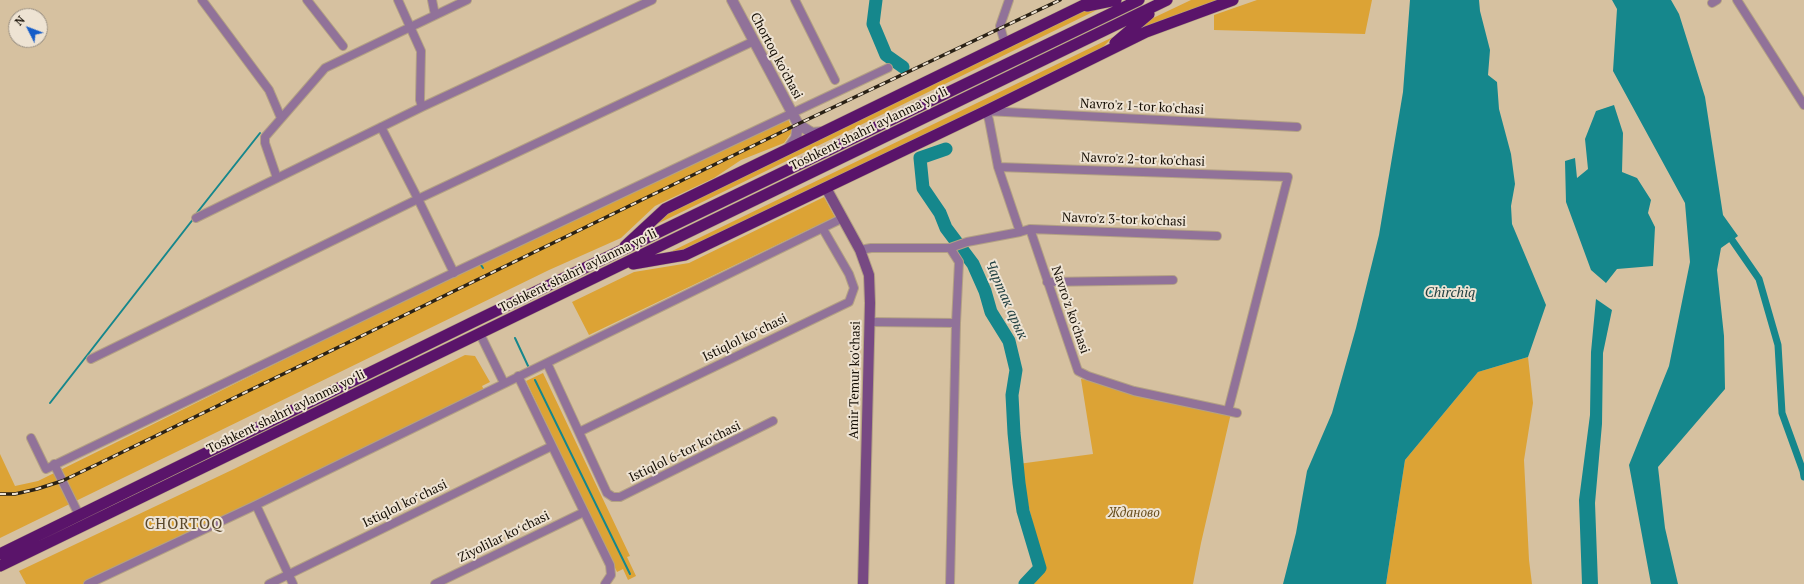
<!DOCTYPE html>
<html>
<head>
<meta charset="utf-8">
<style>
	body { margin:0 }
	#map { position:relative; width:1804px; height:584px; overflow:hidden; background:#d6c1a0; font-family:"PT Serif",serif }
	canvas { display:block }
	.north { position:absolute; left:8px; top:8px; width:40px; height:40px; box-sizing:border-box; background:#eee3d3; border:1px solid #978d80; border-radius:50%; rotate:312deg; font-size:11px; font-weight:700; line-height:16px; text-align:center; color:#140d03 }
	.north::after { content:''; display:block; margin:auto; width:14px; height:18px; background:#165dc8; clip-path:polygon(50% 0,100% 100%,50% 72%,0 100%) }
</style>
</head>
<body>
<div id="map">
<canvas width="1804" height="584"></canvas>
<div class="north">N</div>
</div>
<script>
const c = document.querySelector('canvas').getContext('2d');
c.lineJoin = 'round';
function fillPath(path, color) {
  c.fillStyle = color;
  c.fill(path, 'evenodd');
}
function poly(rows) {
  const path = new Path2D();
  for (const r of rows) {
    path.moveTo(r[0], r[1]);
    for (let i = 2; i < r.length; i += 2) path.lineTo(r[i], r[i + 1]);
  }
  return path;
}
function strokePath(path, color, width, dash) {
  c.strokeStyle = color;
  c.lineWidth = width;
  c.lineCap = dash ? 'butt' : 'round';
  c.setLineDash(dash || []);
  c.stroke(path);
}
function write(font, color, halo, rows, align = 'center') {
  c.font = font + ' "PT Serif",serif';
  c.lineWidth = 4;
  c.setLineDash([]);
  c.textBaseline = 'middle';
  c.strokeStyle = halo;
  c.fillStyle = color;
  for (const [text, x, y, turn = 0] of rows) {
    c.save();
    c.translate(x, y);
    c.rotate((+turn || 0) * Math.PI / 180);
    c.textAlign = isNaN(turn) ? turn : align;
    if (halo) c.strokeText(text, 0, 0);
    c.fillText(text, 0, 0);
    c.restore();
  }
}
fillPath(poly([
	[1191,0,1217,0,1135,32,1151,19],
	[1257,0,1372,0,1365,34,1214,30,1214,15],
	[1101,8,655,225,667,212,1073,15,1087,10],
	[1113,37,1100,50,683,251,670,252],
	[788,119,792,128,792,132,784,143,741,160,714,178,655,206,621,238,549,270,0,538,0,454,15,486,38,481,455,275],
	[824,197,835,217,589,335,572,302,634,272,689,263],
	[465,355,475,356,490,382,482,386,484,390,85,584,26,584,19,571,234,469],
	[1528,357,1533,403,1524,460,1529,560,1532,584,1386,584,1405,460,1478,372],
	[543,373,630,556,627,557,636,576,628,580,623,569,617,572,526,381],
	[1081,379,1089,380,1231,413,1201,543,1193,584,1029,584,1044,568,1018,464,1093,454]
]), '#dca335');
fillPath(poly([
	[1410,0,1479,0,1480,11,1490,50,1488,75,1497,82,1499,109,1511,154,1515,184,1511,206,1512,224,1546,305,1528,357,1478,372,1405,460,1386,584,1283,584,1296,533,1307,471,1332,413,1356,328,1379,235,1403,92],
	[1612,0,1671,0,1679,14,1705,97,1723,215,1738,236,1721,248,1717,270,1724,336,1725,389,1658,467,1665,528,1678,584,1651,584,1629,465,1669,366,1690,262,1685,203,1613,71,1617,9],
	[1614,105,1623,133,1622,172,1637,178,1651,200,1648,213,1655,227,1653,266,1617,269,1606,283,1591,270,1566,202,1565,161,1575,158,1577,178,1588,169,1585,139,1596,111],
	[1596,299,1612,310,1603,353,1602,424,1595,503,1598,584,1582,584,1579,500,1590,415,1591,352]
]), '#15878c');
strokePath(poly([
	[196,214,260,133],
	[481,265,483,268],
	[515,338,529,368],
	[535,380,630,574],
	[50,403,194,218]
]), '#15878c', 2);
strokePath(poly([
	[1732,240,1759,279,1778,345,1782,413,1803,471,1804,477]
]), '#15878c', 7);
strokePath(poly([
	[876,0,873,24,886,55,903,67],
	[946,149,920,158,923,188,940,213,946,228,973,264,985,291,991,312,1009,341,1016,370,1012,395,1014,433,1019,483,1023,511,1040,568,1025,584]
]), '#15878c', 13);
const minor = poly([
	[202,0,269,90,281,118],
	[307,0,343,46],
	[398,0,421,51,420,100,422,107],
	[432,0,435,15],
	[795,0,835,80],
	[1737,0,1804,105],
	[1712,3,1717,0],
	[1005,44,1000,26,1009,0],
	[381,127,418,199,454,273],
	[998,167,1288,177,1228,411],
	[277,178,265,143,265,137,325,68,467,0],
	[196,218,422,107,652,0],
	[1030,229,1217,236],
	[950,248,959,262,956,323,950,584],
	[860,250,871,248,950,248,967,242,1020,232],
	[1047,282,1173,280],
	[870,322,956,323],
	[480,334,504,383],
	[91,359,418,199,754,41],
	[547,363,607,493,613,497,620,497,773,421],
	[518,376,610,565,611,575,605,584],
	[1237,413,1134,391,1088,376,1078,371,1030,229,1020,232,998,167,989,120,986,111,1297,127],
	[579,432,849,302,854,288,849,274,823,229],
	[31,438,46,469,455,272,888,68],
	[54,464,79,515],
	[256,505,293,584],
	[88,584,256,505,843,218],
	[269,584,552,446],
	[435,584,584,512]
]);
const tertiary = poly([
	[732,0,798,124],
	[788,149,796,138,798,124,812,133,823,132]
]);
const secondary = poly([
	[826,188,860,250,869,275,870,303,863,584]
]);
const trunk = poly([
	[1087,6,1116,0],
	[1115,43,1149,14],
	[625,246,665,209,1094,0],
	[633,264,685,255,986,111,1146,32,1233,0],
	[0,554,473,322,1139,0],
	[0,566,1167,0]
]);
strokePath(minor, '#b3a184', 10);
strokePath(tertiary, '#b3a184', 12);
strokePath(secondary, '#b3a184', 12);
strokePath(trunk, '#b3a184', 12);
strokePath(minor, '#917299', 8);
strokePath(tertiary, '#917299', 10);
strokePath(secondary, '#774983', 10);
strokePath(trunk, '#5a146a', 11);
const rail = poly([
	[0,494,15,494,37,489,62,481,102,462,798,124,1060,0]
]);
strokePath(rail, '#2a2115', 3.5);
strokePath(rail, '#eee3d3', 2, [6]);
write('13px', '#140d03', '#eee3d3', [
	["Chortoq ko'chasi",776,56,62],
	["Navro'z 1-tor ko'chasi",1142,107,3],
	["Toshkent shahri aylanma yoʻli",869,129,-26],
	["Navro'z 2-tor ko'chasi",1143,160,2],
	["Navro'z 3-tor ko'chasi",1124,220,2],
	["Toshkent shahri aylanma yoʻli",578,271,-26],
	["Navro'z ko'chasi",1070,310,71],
	["Istiqlol koʻchasi",745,338,-26],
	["Amir Temur ko'chasi",855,380,-89],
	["Toshkent shahri aylanma yoʻli",286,412,-26],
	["Istiqlol 6-tor ko'chasi",685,452,-26],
	["Istiqlol koʻchasi",405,504,-26],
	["Ziyolilar koʻchasi",504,537,-26]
]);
write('italic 13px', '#664c1b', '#eee3d3', [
	["Жданово",1134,513]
]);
write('italic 14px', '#224142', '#eee3d3', [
	["Chirchiq",1450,293],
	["Чартак арык",1006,300,66]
]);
c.letterSpacing = '1px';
write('15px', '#5a482b', '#eee3d3', [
	["CHORTOQ",184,525]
]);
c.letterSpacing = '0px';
</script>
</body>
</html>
